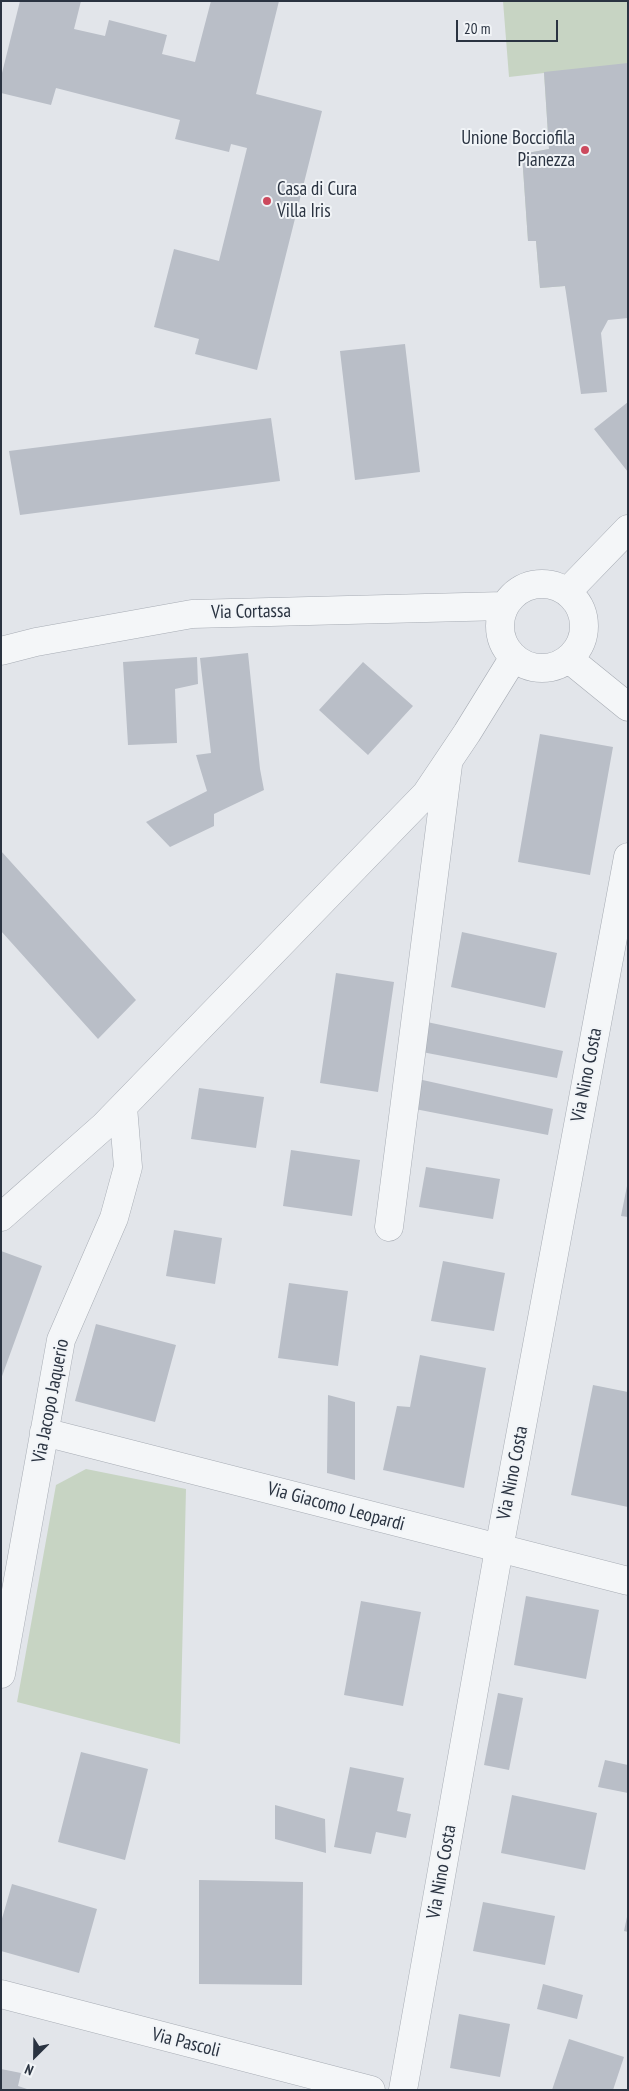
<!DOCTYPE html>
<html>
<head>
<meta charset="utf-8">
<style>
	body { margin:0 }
	#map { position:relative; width:629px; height:2091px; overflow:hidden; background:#e2e5ea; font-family:"PT Sans Narrow",sans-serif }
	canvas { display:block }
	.frame { position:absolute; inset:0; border:2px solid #2a3341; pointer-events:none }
	.north { position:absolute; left:10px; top:2031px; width:50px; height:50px; -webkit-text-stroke:4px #f1f4f7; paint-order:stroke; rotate:203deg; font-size:14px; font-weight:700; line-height:20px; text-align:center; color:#2a3341 }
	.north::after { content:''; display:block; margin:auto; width:18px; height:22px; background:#2a3341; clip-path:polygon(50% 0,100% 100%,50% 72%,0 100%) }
	.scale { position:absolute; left:456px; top:20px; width:102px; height:22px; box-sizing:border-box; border:2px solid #2a3341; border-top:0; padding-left:6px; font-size:15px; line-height:18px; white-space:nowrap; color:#2a3341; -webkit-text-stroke:4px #f1f4f7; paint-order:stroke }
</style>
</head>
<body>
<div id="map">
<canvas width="629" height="2091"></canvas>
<div class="frame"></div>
<div class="north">N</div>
<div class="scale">20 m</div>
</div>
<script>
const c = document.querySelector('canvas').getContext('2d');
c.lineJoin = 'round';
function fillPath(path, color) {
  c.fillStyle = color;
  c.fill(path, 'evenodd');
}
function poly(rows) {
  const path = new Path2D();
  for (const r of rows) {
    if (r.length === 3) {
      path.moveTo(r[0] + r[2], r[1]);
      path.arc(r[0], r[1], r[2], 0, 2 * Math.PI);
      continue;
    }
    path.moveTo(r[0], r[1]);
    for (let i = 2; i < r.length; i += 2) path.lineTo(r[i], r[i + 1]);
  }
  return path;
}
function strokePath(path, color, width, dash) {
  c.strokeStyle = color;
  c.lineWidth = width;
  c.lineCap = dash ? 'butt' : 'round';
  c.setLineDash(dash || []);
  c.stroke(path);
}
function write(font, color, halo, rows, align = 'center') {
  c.font = font + ' "PT Sans Narrow",sans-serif';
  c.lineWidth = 4;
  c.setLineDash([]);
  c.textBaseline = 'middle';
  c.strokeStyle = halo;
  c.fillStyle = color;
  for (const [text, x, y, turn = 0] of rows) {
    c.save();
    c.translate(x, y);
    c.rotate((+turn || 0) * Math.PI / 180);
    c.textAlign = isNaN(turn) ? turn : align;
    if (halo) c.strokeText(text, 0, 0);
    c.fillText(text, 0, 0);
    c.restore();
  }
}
fillPath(poly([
	[503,1,628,1,628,291,568,299,565,286,540,288,536,241,528,241,522,154,549,149,544,73,509,77],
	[86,1469,186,1489,180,1744,17,1702,56,1485]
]), '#c7d4c3');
fillPath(poly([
	[20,1,81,1,74,29,105,36,109,20,167,35,162,54,195,62,211,1,279,1,256,94,322,111,257,370,195,354,199,339,154,327,174,249,219,261,247,148,231,144,229,152,175,139,180,120,56,88,51,105,1,93,1,77],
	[628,63,628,318,608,320,601,333,607,392,581,394,565,286,540,288,536,241,528,241,522,154,549,149,544,72],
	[405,344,420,472,355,480,340,351],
	[628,402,628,472,594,429],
	[271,418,280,481,20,515,9,451],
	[248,653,260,769,264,790,214,814,214,826,170,847,146,822,207,791,196,755,211,753,200,658],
	[197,657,198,684,175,689,177,743,128,745,123,662],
	[363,662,413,706,368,755,319,710],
	[540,734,613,747,590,875,518,862],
	[1,851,136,1000,98,1039,1,931],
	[462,932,557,953,545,1008,451,987],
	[336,973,394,982,378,1092,320,1083],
	[427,1022,563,1051,557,1078,422,1052],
	[418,1079,553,1109,548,1135,415,1109],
	[199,1088,264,1097,256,1148,191,1139],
	[291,1150,360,1160,352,1216,283,1206],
	[426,1167,500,1179,493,1219,419,1207],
	[627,1186,628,1186,628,1217,621,1216],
	[174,1230,222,1238,215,1284,166,1276],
	[1,1251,42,1266,1,1379],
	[443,1261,505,1273,494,1331,431,1321],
	[289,1283,348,1291,338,1366,278,1358],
	[96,1324,176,1345,155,1422,75,1401],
	[420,1355,486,1368,464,1488,383,1470,397,1406,410,1407],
	[593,1385,628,1392,628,1507,571,1495],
	[328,1395,355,1402,355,1480,327,1473],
	[526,1596,599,1610,586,1679,514,1665],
	[361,1601,421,1612,403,1706,344,1695],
	[498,1693,523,1698,509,1770,484,1765],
	[81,1752,148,1769,125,1860,58,1842],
	[605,1760,628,1765,628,1793,598,1787],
	[350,1767,404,1778,397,1811,411,1814,406,1838,376,1832,371,1854,334,1847],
	[512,1795,597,1813,585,1870,501,1853],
	[275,1805,325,1819,326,1853,275,1839],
	[199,1880,303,1882,302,1985,199,1984],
	[12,1884,97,1909,79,1973,1,1951,1,1922],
	[483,1902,555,1916,545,1965,473,1951],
	[627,1917,628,1917,628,1932,624,1931],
	[543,1984,583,1995,577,2019,537,2009],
	[459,2014,510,2024,500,2077,450,2068],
	[569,2039,624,2057,613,2090,552,2090],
	[1,2069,21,2073,18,2086,30,2090,1,2090]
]), '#b9bec7');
const minor = poly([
	[542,626,42],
	[568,591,628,529],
	[1,651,36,642,192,614,504,606],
	[569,659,628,707],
	[1,1217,104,1126,426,794,467,733,514,657],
	[389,1227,448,765],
	[44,1432,628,1581],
	[1,1674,61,1340,114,1218,128,1167,123,1107],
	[1,1994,371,2090],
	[403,2090,499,1549,628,857]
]);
strokePath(minor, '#a7acb4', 29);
strokePath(minor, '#f4f6f8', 28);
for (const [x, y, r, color] of [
	[585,150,5,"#cc495d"],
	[267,201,5,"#cc495d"]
]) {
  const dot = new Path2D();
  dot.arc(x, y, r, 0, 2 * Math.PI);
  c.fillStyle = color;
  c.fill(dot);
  strokePath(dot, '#f1f4f7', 2);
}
write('19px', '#2a3341', '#f1f4f7', [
	["Unione Bocciofila",575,139],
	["Pianezza",575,161],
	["Casa di Cura",277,190,"left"],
	["Villa Iris",277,212,"left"]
], 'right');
write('19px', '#2a3341', '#f1f4f7', [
	["Via Cortassa",251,612,-1],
	["Via Nino Costa",587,1075,-79],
	["Via Jacopo Jaquerio",51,1401,-79],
	["Via Nino Costa",513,1473,-79],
	["Via Giacomo Leopardi",336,1507,15],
	["Via Nino Costa",442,1872,-80],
	["Via Pascoli",186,2043,14]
]);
</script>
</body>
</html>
